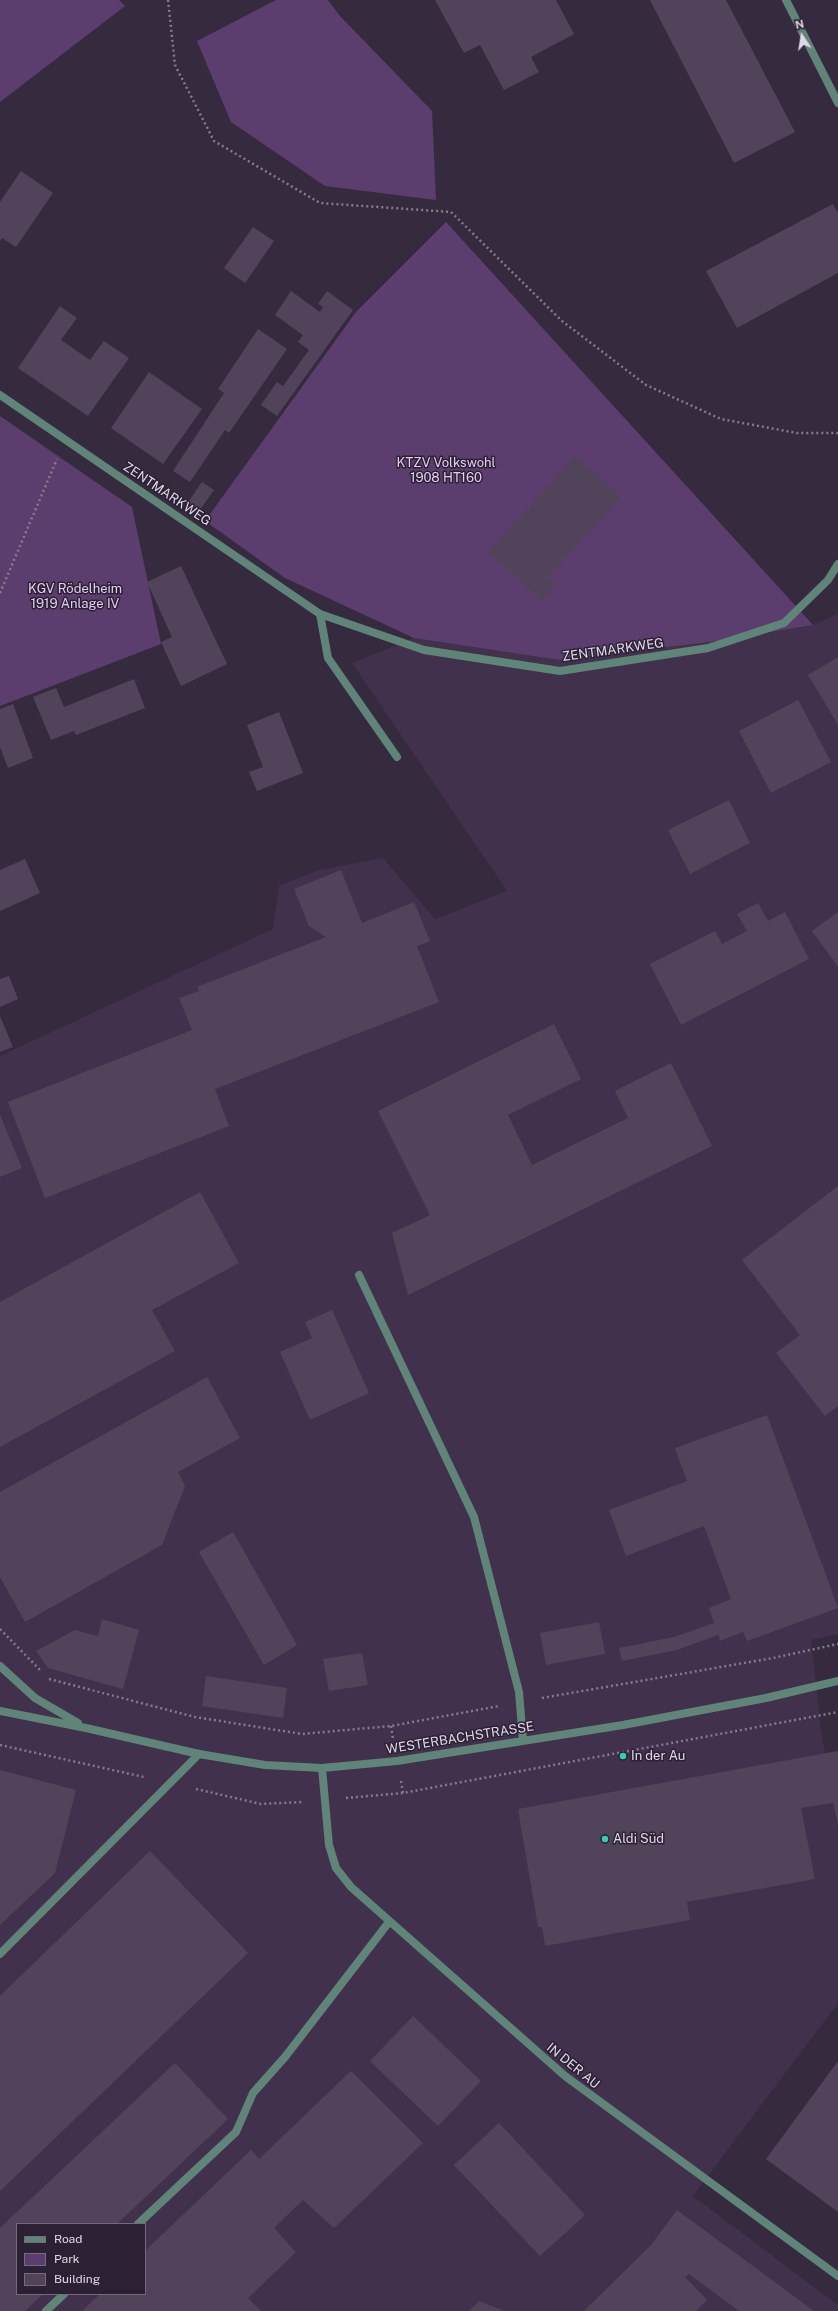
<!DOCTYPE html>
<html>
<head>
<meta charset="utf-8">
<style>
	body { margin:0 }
	#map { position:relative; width:838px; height:2311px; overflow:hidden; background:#362a3f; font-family:"Public Sans",sans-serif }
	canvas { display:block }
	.legend { position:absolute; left:16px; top:2223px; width:130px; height:72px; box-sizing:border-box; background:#2c2034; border:1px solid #746a7b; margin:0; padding:5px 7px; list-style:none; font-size:12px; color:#e0d8e6 }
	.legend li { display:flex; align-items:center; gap:8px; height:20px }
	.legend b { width:20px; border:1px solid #746a7b }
	.north { position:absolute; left:782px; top:16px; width:40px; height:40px; -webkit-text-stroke:3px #2c2034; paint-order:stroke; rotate:348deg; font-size:11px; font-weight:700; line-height:16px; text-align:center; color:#e0d8e6 }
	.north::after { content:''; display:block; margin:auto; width:14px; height:18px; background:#e0d8e6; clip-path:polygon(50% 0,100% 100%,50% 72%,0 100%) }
</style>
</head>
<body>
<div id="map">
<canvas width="838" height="2311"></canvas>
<ul class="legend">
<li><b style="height:5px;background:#5e8578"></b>Road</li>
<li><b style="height:11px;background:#5c3e6e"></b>Park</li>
<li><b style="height:11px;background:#51445a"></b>Building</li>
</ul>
<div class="north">N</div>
</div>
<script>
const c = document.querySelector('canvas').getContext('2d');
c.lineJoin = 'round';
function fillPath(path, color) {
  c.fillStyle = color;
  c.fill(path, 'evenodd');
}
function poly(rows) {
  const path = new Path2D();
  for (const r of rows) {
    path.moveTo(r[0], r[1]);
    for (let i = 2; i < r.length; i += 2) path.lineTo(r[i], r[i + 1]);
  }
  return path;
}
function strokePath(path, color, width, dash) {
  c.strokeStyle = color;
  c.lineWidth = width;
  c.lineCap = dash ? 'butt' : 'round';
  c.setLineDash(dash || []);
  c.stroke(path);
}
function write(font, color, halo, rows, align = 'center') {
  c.font = font + ' "Public Sans",sans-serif';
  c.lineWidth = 3;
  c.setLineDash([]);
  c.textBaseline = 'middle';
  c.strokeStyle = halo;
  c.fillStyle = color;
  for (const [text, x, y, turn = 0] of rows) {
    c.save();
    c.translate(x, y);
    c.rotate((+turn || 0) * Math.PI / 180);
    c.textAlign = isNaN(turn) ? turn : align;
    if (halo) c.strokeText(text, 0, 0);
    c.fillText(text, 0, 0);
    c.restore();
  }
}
fillPath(poly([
	[838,614,838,1634,811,1640,821,1730,838,1831,838,2003,693,2196,838,2305,838,2311,0,2311,0,1056,273,929,279,886,319,870,383,858,435,919,507,891,352,663,414,638,559,660,710,642,813,625],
	[17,2224,145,2224,145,2294,17,2294]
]), '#41314c');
fillPath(poly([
	[0,0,119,0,125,6,0,102],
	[276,0,328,0,340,16,432,111,436,200,325,186,231,122,197,41],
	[446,222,813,625,710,642,559,660,414,638,285,578,205,521,356,312],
	[0,416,132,507,161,644,0,706]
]), '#5c3e6e');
fillPath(poly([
	[435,0,556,0,574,34,531,57,539,72,504,90,480,45,464,53],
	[650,0,726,0,795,132,734,163],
	[21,171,53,193,16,247,2,238,0,241,0,202],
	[833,204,838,213,838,273,737,328,706,271],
	[253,227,274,241,245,283,224,268],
	[291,291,320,312,323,307,318,304,327,291,353,310,277,416,261,405,277,382,283,386,309,350,298,342,303,335,275,315],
	[60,306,77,318,61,340,90,360,104,341,129,358,88,416,18,368],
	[258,329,287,349,229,433,225,430,190,482,173,471,224,393,218,389],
	[149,372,202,409,163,464,111,428],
	[575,456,621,497,549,577,558,584,542,601,488,552],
	[202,482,214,490,198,513,186,505],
	[181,566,227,664,181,686,161,642,172,637,147,582],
	[838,657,838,725,808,675],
	[134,679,145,708,76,735,74,731,51,740,33,697,56,688,64,707],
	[798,700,831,762,771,793,739,731],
	[13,704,33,758,8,768,0,747,0,709],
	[279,712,303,773,257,791,249,772,263,767,247,725],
	[729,800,750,843,690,874,668,830],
	[25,859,40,893,0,911,0,870],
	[341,870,362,923,414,902,430,941,417,946,439,1002,215,1089,229,1126,45,1198,8,1102,192,1030,179,998,199,991,197,987,326,937,309,926,294,889],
	[758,903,768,921,785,912,809,959,681,1025,650,964,715,931,722,944,747,931,737,914],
	[838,912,838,967,812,931],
	[9,976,18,999,0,1007,0,979],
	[0,1016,13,1047,0,1052],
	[554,1024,581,1079,508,1115,532,1165,628,1118,615,1091,671,1063,712,1146,408,1295,392,1233,430,1215,378,1111],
	[0,1115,22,1168,0,1177],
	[838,1186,838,1406,825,1416,776,1353,800,1335,742,1260],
	[200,1192,239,1263,152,1310,175,1351,0,1447,0,1302],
	[332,1310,369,1393,310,1420,280,1352,312,1338,305,1322],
	[207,1377,240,1438,178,1472,185,1486,162,1545,25,1622,0,1577,0,1492],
	[767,1415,838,1608,747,1641,743,1632,720,1641,718,1635,677,1650,622,1661,619,1648,674,1637,714,1623,709,1608,731,1599,704,1526,626,1556,609,1510,687,1481,675,1448],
	[233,1532,297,1645,264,1665,199,1552],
	[102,1619,139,1630,123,1689,48,1668,36,1651,75,1630,98,1636],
	[599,1622,605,1654,546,1665,540,1633],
	[362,1653,368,1685,329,1691,323,1659],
	[206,1676,287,1688,283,1718,202,1706],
	[838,1751,838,1826,833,1803,801,1808,815,1879,687,1902,690,1920,545,1946,542,1927,538,1927,518,1809],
	[0,1770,76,1790,55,1873,0,1925],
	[150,1851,248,1953,0,2191,0,1996],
	[413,2016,481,2081,438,2126,370,2061],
	[838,2061,838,2212,766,2159],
	[175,2063,228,2119,117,2224,17,2224,17,2294,43,2294,25,2311,0,2311,0,2228],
	[351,2071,423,2143,334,2228,303,2200,274,2228,296,2252,248,2298,261,2311,82,2311,100,2294,145,2294,145,2251,251,2150,259,2159],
	[499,2123,585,2215,540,2256,454,2165],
	[677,2210,814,2311,739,2311,689,2274,685,2277,707,2300,696,2311,584,2311,651,2245],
	[479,2301,504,2311,469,2311]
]), '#51445a');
strokePath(poly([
	[168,0,175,65,214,141,320,203,451,212,562,321,646,385,721,419,797,433,838,433],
	[0,593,57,459],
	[0,1629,40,1670],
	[49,1679,195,1717,302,1734,391,1726,499,1706],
	[542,1698,773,1658,838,1644],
	[391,1726,393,1739],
	[0,1745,144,1777],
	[401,1781,403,1793],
	[196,1789,261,1804,303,1802],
	[346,1798,403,1793,838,1712]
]), '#857b8c', 2.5, [2, 3]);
strokePath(poly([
	[0,395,320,614,424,650,560,671,708,648,784,623,828,580,838,564],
	[320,614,328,658,397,757],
	[359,1275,474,1517,519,1692,523,1740],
	[0,1954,199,1754],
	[138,2224,236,2132,253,2093,285,2057,389,1922],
	[46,2311,64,2294]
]), '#5e8578', 8);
strokePath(poly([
	[786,0,838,103],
	[322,1768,329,1845,336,1868,351,1887,565,2076,838,2276]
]), '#5e8578', 8);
strokePath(poly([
	[0,1666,35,1698,78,1723],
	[0,1711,86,1728,199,1754,265,1765,322,1768,397,1761,623,1725,766,1698,838,1681]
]), '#5e8578', 8);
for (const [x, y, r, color] of [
	[623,1756,4,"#2ad5ac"],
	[605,1839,4,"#2ad5ac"]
]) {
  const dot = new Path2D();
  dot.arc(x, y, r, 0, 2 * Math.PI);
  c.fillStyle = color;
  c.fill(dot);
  strokePath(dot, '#2c2034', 1.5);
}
write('13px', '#e3cef2', '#2c2034', [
	["KTZV Volkswohl",446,463],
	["1908 HT160",446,478],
	["KGV Rödelheim",75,589],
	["1919 Anlage IV",75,604]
]);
write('13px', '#e0d8e6', '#2c2034', [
	["ZENTMARKWEG",167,494,34],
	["ZENTMARKWEG",613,650,-8],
	["WESTERBACHSTRASSE",460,1738,-9],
	["IN DER AU",573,2066,39]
]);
write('13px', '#e0d8e6', '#2c2034', [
	["In der Au",631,1756],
	["Aldi Süd",613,1839]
], 'left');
</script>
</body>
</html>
